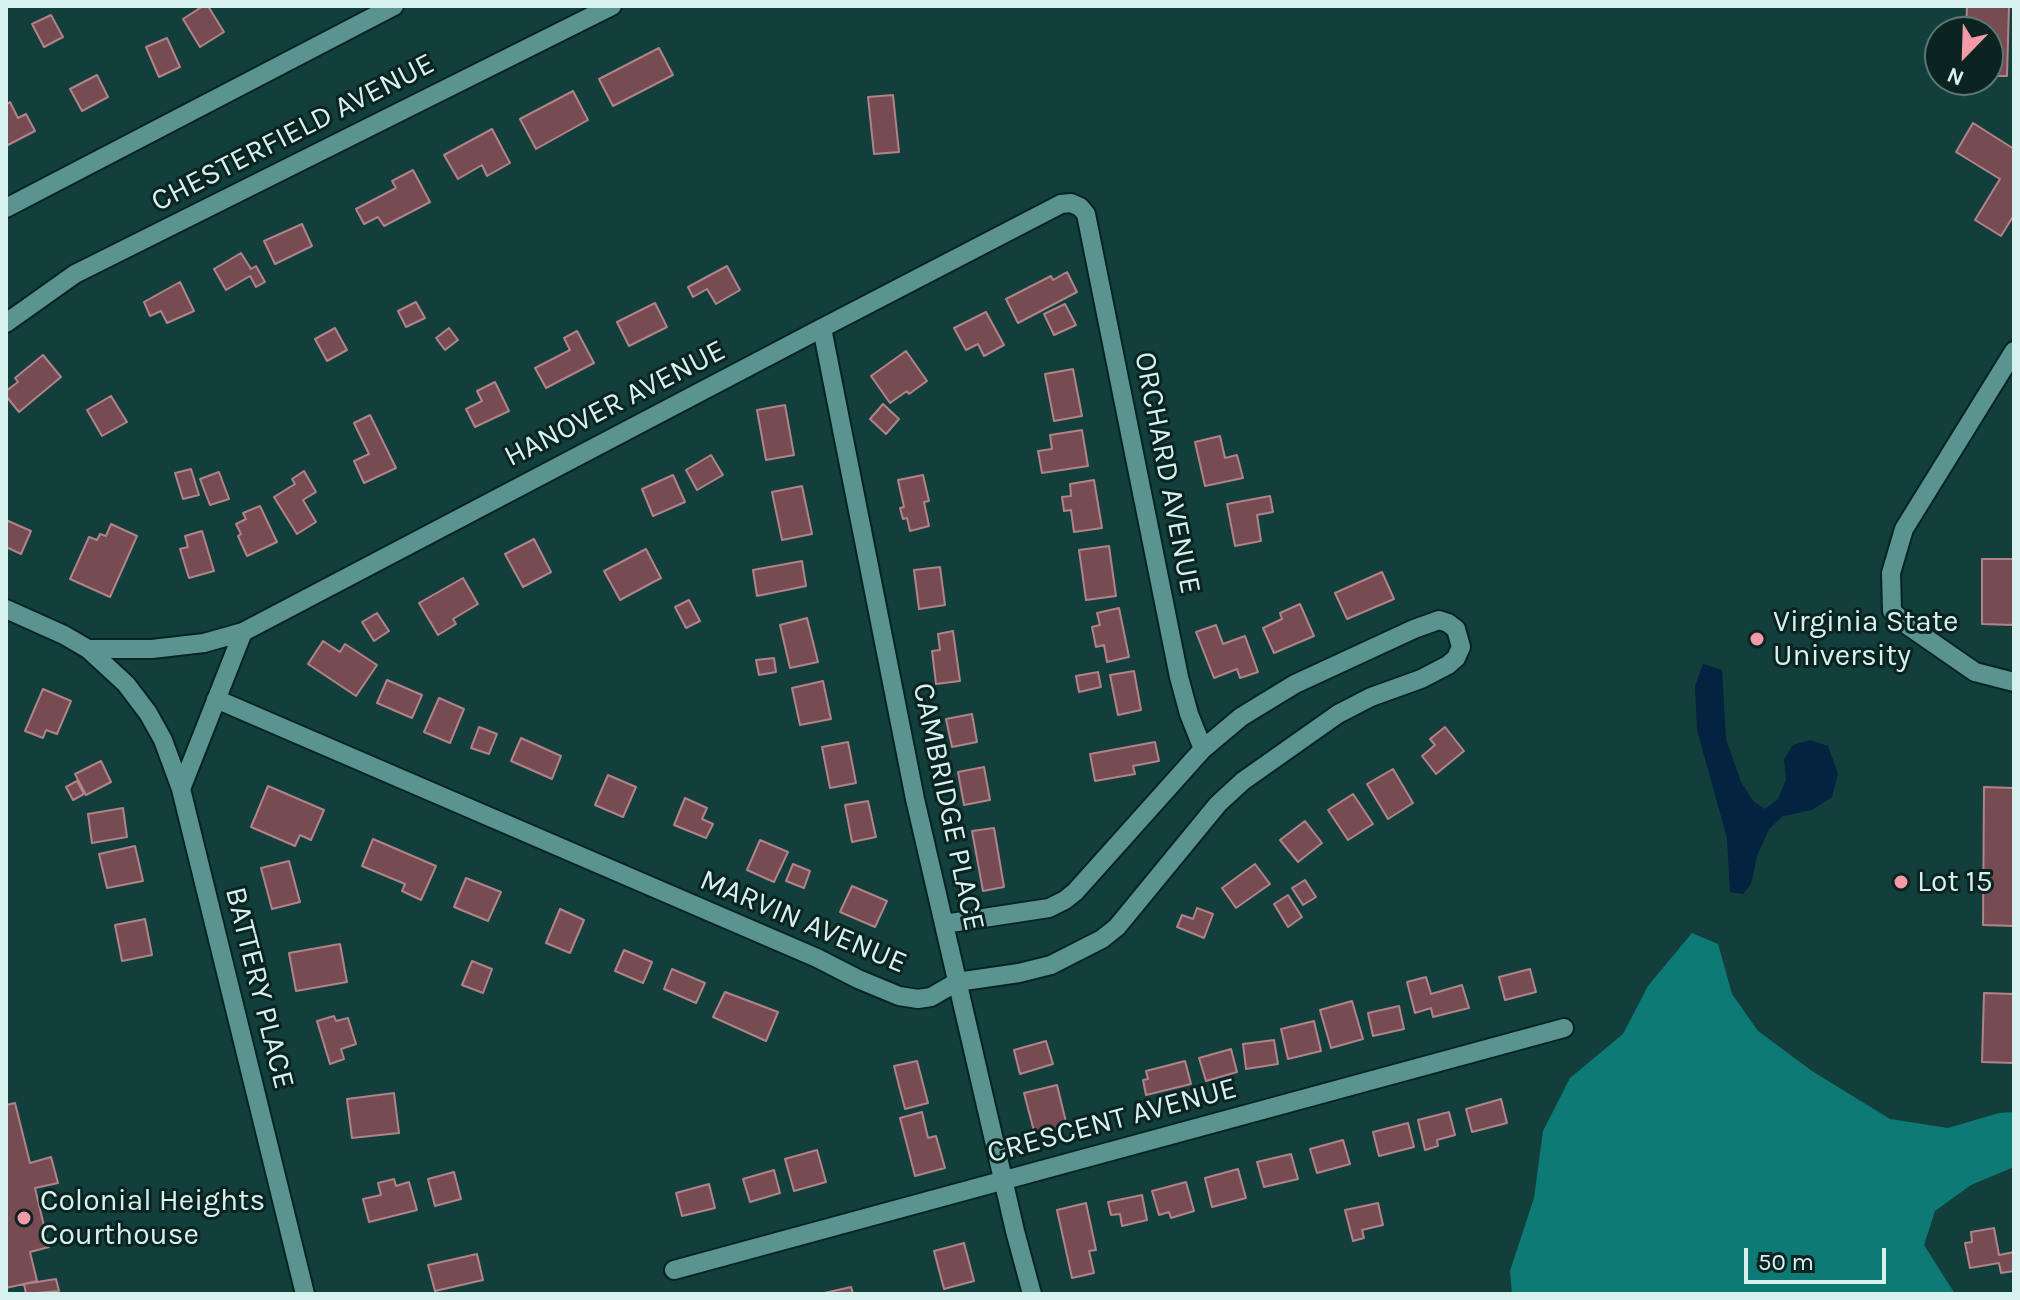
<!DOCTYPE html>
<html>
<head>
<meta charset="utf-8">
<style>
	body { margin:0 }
	#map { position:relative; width:2020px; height:1300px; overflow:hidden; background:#123f3c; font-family:Karla,sans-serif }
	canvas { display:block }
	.frame { position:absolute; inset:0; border:8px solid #d5f2ef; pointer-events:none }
	.north { position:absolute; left:1924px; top:16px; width:80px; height:80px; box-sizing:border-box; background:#0b2321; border:2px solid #5c7673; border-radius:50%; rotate:203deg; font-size:22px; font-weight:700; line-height:32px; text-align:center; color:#d5f2ef }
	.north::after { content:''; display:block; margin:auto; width:28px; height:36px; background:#f39aa8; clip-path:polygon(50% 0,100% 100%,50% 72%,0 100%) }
	.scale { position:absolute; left:1744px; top:1248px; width:142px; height:36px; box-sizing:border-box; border:4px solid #d5f2ef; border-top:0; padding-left:10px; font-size:24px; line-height:28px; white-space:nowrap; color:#d5f2ef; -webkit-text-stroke:6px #0b2321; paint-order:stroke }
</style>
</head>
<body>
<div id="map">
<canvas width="2020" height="1300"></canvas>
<div class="frame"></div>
<div class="north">N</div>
<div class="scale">50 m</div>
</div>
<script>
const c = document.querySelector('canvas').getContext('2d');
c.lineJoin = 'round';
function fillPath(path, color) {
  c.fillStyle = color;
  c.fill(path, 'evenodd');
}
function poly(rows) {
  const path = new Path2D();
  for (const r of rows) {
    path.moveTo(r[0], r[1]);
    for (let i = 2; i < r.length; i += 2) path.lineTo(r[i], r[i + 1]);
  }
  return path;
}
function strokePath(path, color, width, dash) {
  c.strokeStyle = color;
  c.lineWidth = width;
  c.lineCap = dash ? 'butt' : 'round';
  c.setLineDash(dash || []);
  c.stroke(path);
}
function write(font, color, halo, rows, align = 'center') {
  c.font = font + ' Karla,sans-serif';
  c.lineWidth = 6;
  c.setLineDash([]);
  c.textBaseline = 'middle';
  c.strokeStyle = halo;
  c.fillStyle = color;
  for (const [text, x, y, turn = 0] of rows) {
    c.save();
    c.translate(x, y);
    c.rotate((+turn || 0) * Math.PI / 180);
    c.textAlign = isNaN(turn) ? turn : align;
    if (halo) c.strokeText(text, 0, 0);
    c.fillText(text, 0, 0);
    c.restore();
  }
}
fillPath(poly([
	[1692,933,1718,944,1732,994,1758,1031,1812,1071,1890,1119,1948,1128,1999,1113,2014,1112,2014,1167,1971,1185,1935,1211,1924,1245,1955,1294,1512,1294,1510,1271,1534,1198,1543,1131,1570,1078,1623,1034,1648,986]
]), '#0d7a76');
fillPath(poly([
	[1703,664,1722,670,1726,739,1741,782,1754,802,1765,809,1778,799,1786,780,1784,759,1793,745,1810,740,1828,746,1838,774,1832,797,1812,810,1783,816,1769,829,1757,856,1751,884,1743,894,1730,892,1727,838,1697,730,1695,686]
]), '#032340');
const building = poly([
	[203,6,208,6,224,32,200,47,183,19,203,6],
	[1967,6,2009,6,2007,76,1988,76,1988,32,1966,32,1967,6],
	[51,15,63,37,44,47,32,24,51,15],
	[167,38,180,67,159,77,146,47,167,38],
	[659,48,673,75,613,106,599,79,659,48],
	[97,75,108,97,82,111,70,89,97,75],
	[573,91,588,120,536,149,520,119,573,91],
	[893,95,899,152,874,154,868,97,893,95],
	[10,102,18,118,26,114,35,131,6,146,6,105,10,102],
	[1973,123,2014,149,2014,215,2001,236,1975,220,2000,179,1956,152,1973,123],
	[492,129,510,163,487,176,482,165,458,179,444,155,492,129],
	[413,170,430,202,384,226,378,217,364,224,356,209,396,188,392,181,413,170],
	[302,224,312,246,275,264,264,241,302,224],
	[241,253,251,269,256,266,265,282,256,287,250,276,226,290,214,269,241,253],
	[727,266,740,290,716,304,707,289,693,297,688,287,727,266],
	[1067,272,1077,292,1018,323,1006,299,1051,276,1053,280,1067,272],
	[180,282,194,311,167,323,161,311,150,316,144,302,180,282],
	[416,302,425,318,406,327,398,311,416,302],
	[655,303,667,327,629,346,617,322,655,303],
	[1065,304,1076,325,1054,335,1044,314,1065,304],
	[986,312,1004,345,984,356,978,344,966,350,954,328,986,312],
	[335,328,347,350,327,361,315,339,335,328],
	[449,328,458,340,445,350,436,338,449,328],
	[577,331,594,363,546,388,535,368,570,350,564,338,577,331],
	[906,351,927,381,909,394,907,391,890,403,871,376,906,351],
	[43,355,61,377,19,412,6,396,6,391,18,382,15,378,43,355],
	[1073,369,1082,416,1054,421,1045,374,1073,369],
	[495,382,509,411,475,427,466,409,482,401,477,391,495,382],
	[111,396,127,422,102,436,87,410,111,396],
	[883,404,899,419,886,434,870,419,883,404],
	[785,405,794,455,766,460,757,410,785,405],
	[370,415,396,468,364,483,354,461,369,454,354,423,370,415],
	[1082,430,1088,466,1042,473,1038,451,1052,449,1050,435,1082,430],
	[1220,436,1225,458,1237,455,1243,478,1205,486,1195,442,1220,436],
	[711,455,723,475,697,490,686,470,711,455],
	[191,469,199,495,183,499,175,473,191,469],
	[304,471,316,492,303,500,316,522,297,534,274,497,295,484,292,479,304,471],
	[219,472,229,499,210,505,200,479,219,472],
	[673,475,685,502,653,516,642,489,673,475],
	[923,475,929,501,924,502,929,526,910,531,907,518,903,519,900,508,904,507,898,480,923,475],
	[1094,480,1102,528,1074,532,1071,510,1064,511,1062,497,1071,496,1070,484,1094,480],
	[802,486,812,534,782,540,772,492,802,486],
	[1270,496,1273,512,1257,515,1261,541,1235,546,1227,504,1270,496],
	[260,506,277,542,247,556,238,536,241,534,236,524,246,519,243,513,260,506],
	[6,520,31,531,21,554,6,547,6,520],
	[111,524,137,536,110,597,70,579,89,537,97,540,100,534,106,536,111,524],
	[202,531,214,571,189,578,180,549,188,547,185,536,202,531],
	[534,539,551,572,523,587,505,554,534,539],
	[1109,546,1116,596,1086,600,1079,550,1109,546],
	[646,549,661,578,620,600,604,571,646,549],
	[1982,559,2014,559,2014,625,1982,624,1982,559],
	[802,561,806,586,757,596,753,570,802,561],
	[940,567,945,605,919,609,914,570,940,567],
	[1382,572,1394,599,1347,619,1335,593,1382,572],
	[463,578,478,604,453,619,456,624,438,635,419,603,463,578],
	[689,600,700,621,686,628,675,607,689,600],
	[1300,604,1314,636,1274,653,1263,628,1282,619,1280,613,1300,604],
	[1119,608,1129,657,1107,662,1104,645,1096,647,1092,627,1100,625,1097,613,1119,608],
	[377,613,389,631,374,641,362,622,377,613],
	[807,618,818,662,790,668,780,625,807,618],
	[1216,625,1223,644,1245,636,1258,672,1240,678,1237,669,1214,678,1196,632,1216,625],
	[953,631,960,681,936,684,932,651,940,650,938,634,953,631],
	[323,641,340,652,345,644,377,665,356,696,308,664,323,641],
	[774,658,776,672,759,675,756,660,774,658],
	[1134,671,1141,710,1118,715,1110,675,1134,671],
	[1098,672,1101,687,1079,692,1076,676,1098,672],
	[387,680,422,695,412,718,377,703,387,680],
	[823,681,831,719,800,725,792,688,823,681],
	[43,689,71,701,57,734,46,730,43,738,25,731,43,689],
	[439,698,464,709,450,743,424,732,439,698],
	[972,714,977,742,952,747,946,719,972,714],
	[479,727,497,734,489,754,471,748,479,727],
	[1445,727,1464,751,1436,774,1422,756,1435,745,1430,739,1445,727],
	[521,738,561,756,552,779,511,761,521,738],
	[848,742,856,783,830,788,822,747,848,742],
	[1155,742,1159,761,1133,766,1135,774,1095,781,1090,754,1155,742],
	[101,761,111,782,86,795,75,774,101,761],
	[984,767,990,800,964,805,958,772,984,767],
	[1393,769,1413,803,1388,819,1367,784,1393,769],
	[608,775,636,787,623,817,595,805,608,775],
	[77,781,84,794,73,800,66,787,77,781],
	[268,786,324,810,311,840,300,835,295,846,251,827,268,786],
	[1984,787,2014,788,2014,926,1983,925,1984,787],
	[1353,794,1373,824,1348,840,1328,810,1353,794],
	[685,798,707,808,702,819,713,824,706,838,674,825,685,798],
	[868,801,876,837,852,842,845,805,868,801],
	[123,808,127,837,92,843,88,814,123,808],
	[1305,821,1322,843,1298,862,1280,840,1305,821],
	[994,828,1004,887,983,891,972,831,994,828],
	[373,839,436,866,421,900,402,891,405,884,362,866,373,839],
	[760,840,788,852,774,882,747,870,760,840],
	[135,846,143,881,107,888,99,854,135,846],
	[289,861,300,902,272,909,261,868,289,861],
	[793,864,810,871,804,888,786,881,793,864],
	[1255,864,1270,884,1236,908,1222,888,1255,864],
	[466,878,501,892,488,921,454,907,466,878],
	[1305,880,1316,897,1303,905,1292,888,1305,880],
	[852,886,887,901,875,927,840,912,852,886],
	[1288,895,1302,917,1288,927,1274,904,1288,895],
	[1197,908,1213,914,1204,938,1177,927,1182,915,1193,919,1197,908],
	[560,909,584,920,570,953,546,943,560,909],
	[145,919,152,955,122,961,115,925,145,919],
	[340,944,347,982,296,991,289,953,340,944],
	[624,950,652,962,643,983,615,971,624,950],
	[472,961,492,969,483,993,462,985,472,961],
	[672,969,705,983,696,1003,664,989,672,969],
	[1530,969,1536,992,1505,1000,1499,977,1530,969],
	[1426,977,1431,994,1462,985,1469,1008,1433,1017,1431,1008,1415,1013,1407,982,1426,977],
	[725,992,778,1012,766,1041,713,1017,725,992],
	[1984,993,2014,994,2014,1063,1982,1062,1984,993],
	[1352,1001,1363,1039,1331,1048,1320,1010,1352,1001],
	[1399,1006,1404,1029,1373,1036,1368,1013,1399,1006],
	[334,1016,336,1021,348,1018,356,1044,341,1049,344,1059,330,1064,317,1021,334,1016],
	[1314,1021,1321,1051,1288,1059,1281,1029,1314,1021],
	[1274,1040,1278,1064,1246,1069,1243,1044,1274,1040],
	[1046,1041,1053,1064,1020,1074,1014,1050,1046,1041],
	[1231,1049,1237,1072,1206,1081,1199,1058,1231,1049],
	[917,1061,928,1103,905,1109,894,1066,917,1061],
	[1185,1061,1191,1084,1146,1095,1143,1080,1148,1079,1146,1071,1185,1061],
	[1057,1085,1067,1126,1035,1135,1024,1093,1057,1085],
	[394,1093,399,1133,352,1138,347,1099,394,1093],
	[1501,1099,1507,1123,1472,1132,1466,1109,1501,1099],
	[15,1103,30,1163,51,1157,58,1183,35,1188,49,1247,30,1252,37,1281,6,1288,6,1105,15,1103],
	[922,1112,928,1138,936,1136,945,1168,915,1176,900,1118,922,1112],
	[1449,1112,1455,1135,1437,1140,1438,1146,1425,1150,1418,1120,1449,1112],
	[1408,1123,1414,1147,1379,1156,1373,1132,1408,1123],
	[1343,1140,1350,1164,1317,1173,1310,1149,1343,1140],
	[817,1150,826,1182,794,1191,785,1159,817,1150],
	[1291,1154,1298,1179,1264,1187,1257,1162,1291,1154],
	[1238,1169,1246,1198,1212,1207,1205,1178,1238,1169],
	[774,1170,780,1193,750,1202,743,1179,774,1170],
	[454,1172,461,1199,435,1206,428,1179,454,1172],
	[394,1179,396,1186,409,1182,417,1210,369,1222,363,1199,381,1195,378,1183,394,1179],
	[1186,1182,1194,1211,1171,1218,1169,1212,1159,1215,1152,1191,1186,1182],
	[709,1184,715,1208,682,1216,676,1193,709,1184],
	[1142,1195,1147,1220,1122,1226,1120,1214,1111,1215,1108,1202,1142,1195],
	[1086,1203,1096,1250,1089,1251,1094,1273,1072,1278,1057,1210,1086,1203],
	[1378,1203,1383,1225,1362,1230,1364,1238,1353,1241,1345,1210,1378,1203],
	[1994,1228,1999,1255,2014,1252,2014,1271,2001,1273,1999,1263,1970,1268,1965,1243,1972,1242,1971,1232,1994,1228],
	[964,1243,974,1281,944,1289,934,1251,964,1243],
	[477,1254,483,1280,435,1291,428,1265,477,1254],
	[56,1279,59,1291,26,1294,24,1284,56,1279],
	[851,1287,853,1294,820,1294,851,1287]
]);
fillPath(building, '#774b52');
strokePath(building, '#b28289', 2);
const street = poly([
	[6,208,394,6],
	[6,323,75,274,612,6],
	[822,328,915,799,1015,1231,1032,1294],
	[2014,351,1904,529,1891,573,1892,611,1907,625,1975,672,2014,682],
	[6,609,64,635,88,649,152,649,204,643,243,632],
	[88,649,126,684,148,713,163,740,181,789],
	[216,699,817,958,858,979,899,996,918,999,931,997,957,982,1019,973,1051,965,1102,939,1117,927,1218,804,1243,781,1338,714,1371,697,1421,679,1448,665,1456,658,1461,647,1456,629,1448,623,1439,620,1414,629,1295,684,1241,717,1203,749,1075,892,1065,900,1049,908,944,924],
	[674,1270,1564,1028],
	[305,1294,181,789,243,632,822,328,1061,204,1071,203,1080,207,1086,214,1179,677,1189,714,1203,749]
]);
strokePath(street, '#052422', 22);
strokePath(street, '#5a938f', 18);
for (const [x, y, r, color] of [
	[1757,639,8,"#f39aa8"],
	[1901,882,8,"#f39aa8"],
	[24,1218,8,"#f39aa8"]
]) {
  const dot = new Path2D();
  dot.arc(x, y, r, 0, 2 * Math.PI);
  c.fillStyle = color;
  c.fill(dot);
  strokePath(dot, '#0b2321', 3);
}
write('30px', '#d5f2ef', '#0b2321', [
	["CHESTERFIELD AVENUE",293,133,-27],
	["HANOVER AVENUE",615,404,-27],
	["ORCHARD AVENUE",1167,473,79],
	["CAMBRIDGE PLACE",948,807,78],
	["MARVIN AVENUE",803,922,23],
	["BATTERY PLACE",259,988,76],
	["CRESCENT AVENUE",1112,1121,-15]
]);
write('30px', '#d5f2ef', '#0b2321', [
	["Virginia State",1773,622],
	["University",1773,656],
	["Lot 15",1917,882],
	["Colonial Heights",40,1201],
	["Courthouse",40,1235]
], 'left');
</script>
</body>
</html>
